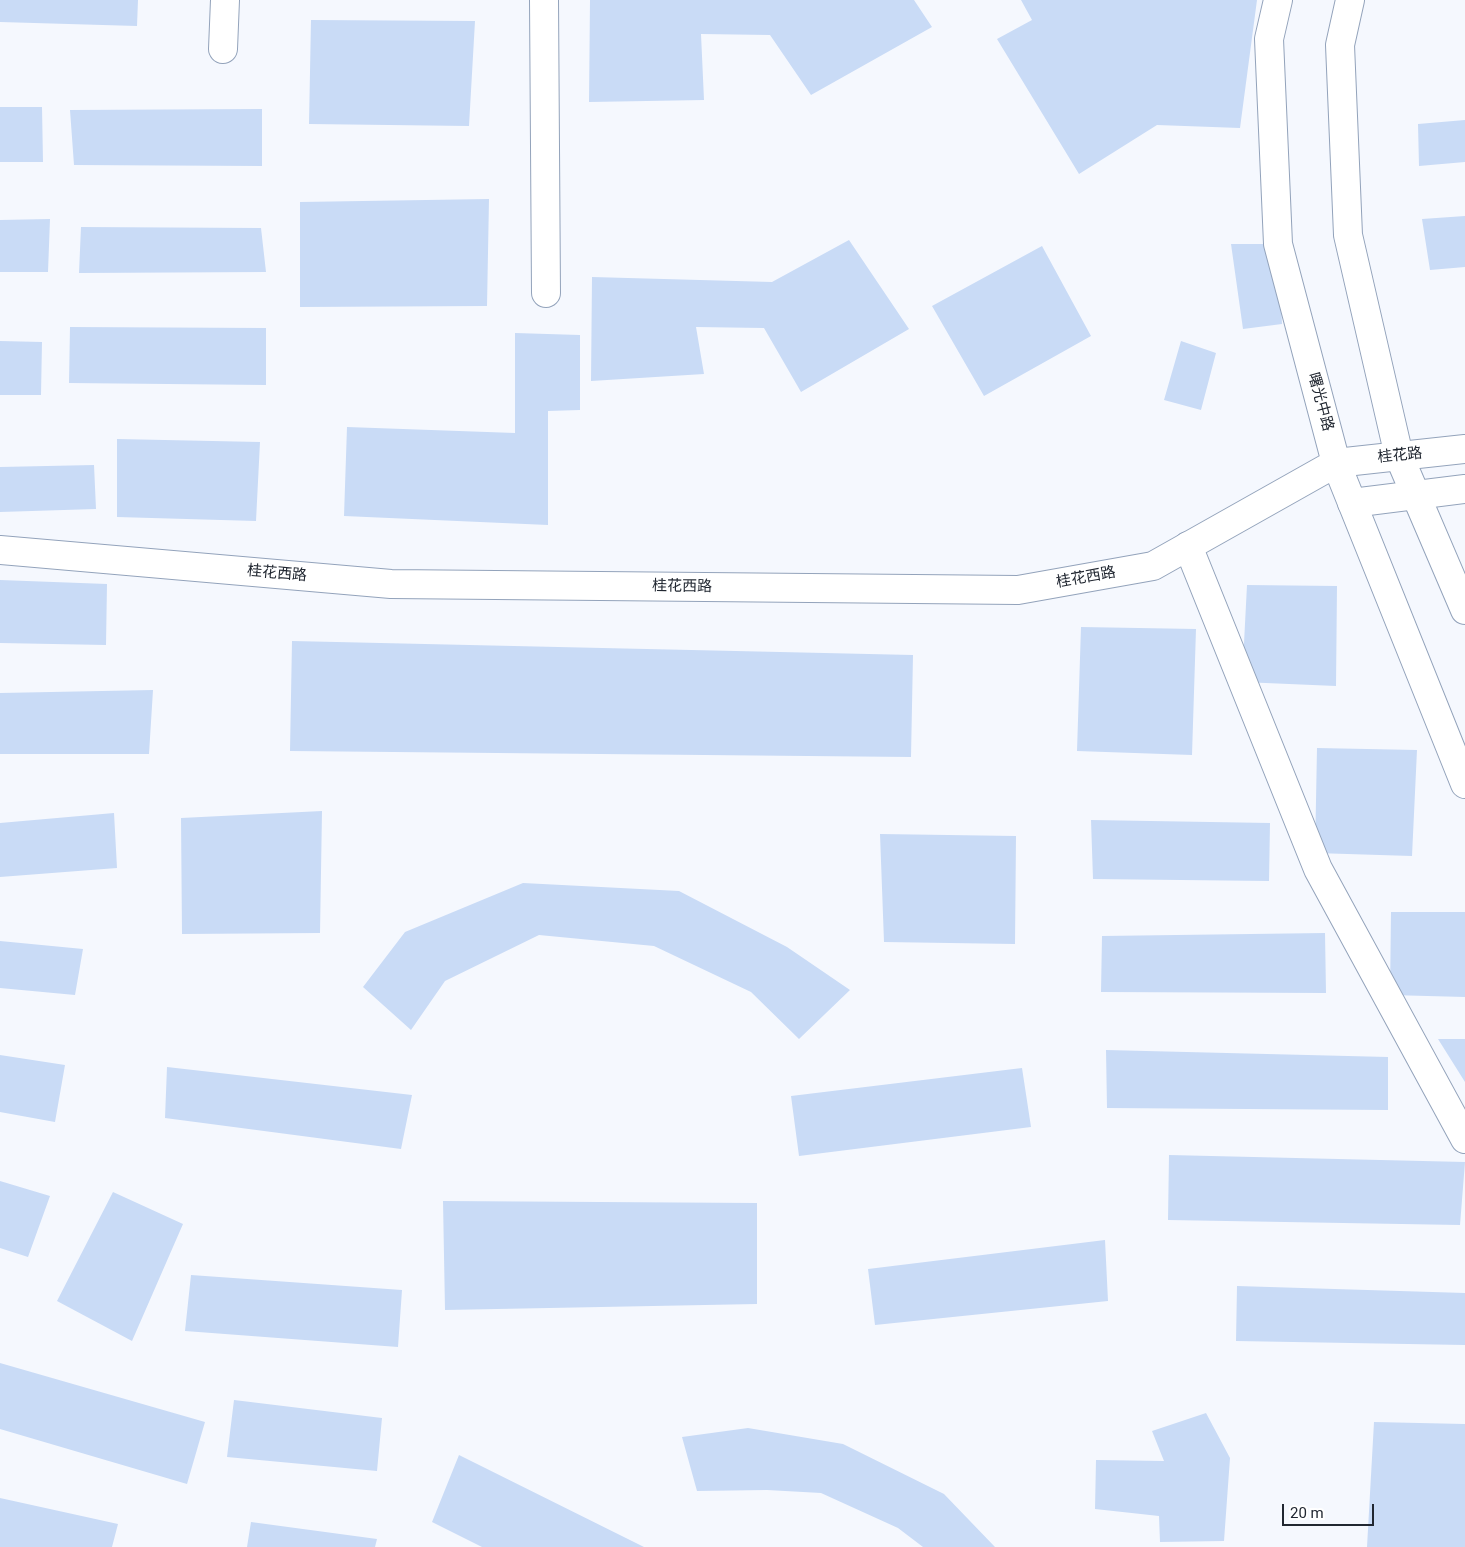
<!DOCTYPE html>
<html>
<head>
<meta charset="utf-8">
<style>
	body { margin:0 }
	#map { position:relative; width:1465px; height:1547px; overflow:hidden; background:#f5f8fe; font-family:Roboto,sans-serif }
	canvas { display:block }
	.scale { position:absolute; left:1282px; top:1504px; width:92px; height:22px; box-sizing:border-box; border:2px solid #212731; border-top:0; padding-left:6px; font-size:15px; line-height:18px; white-space:nowrap; color:#212731; -webkit-text-stroke:4px #fff; paint-order:stroke }
</style>
</head>
<body>
<div id="map">
<canvas width="1465" height="1547"></canvas>
<div class="scale">20 m</div>
</div>
<script>
const c = document.querySelector('canvas').getContext('2d');
c.lineJoin = 'round';
function fillPath(path, color) {
  c.fillStyle = color;
  c.fill(path, 'evenodd');
}
function poly(rows) {
  const path = new Path2D();
  for (const r of rows) {
    path.moveTo(r[0], r[1]);
    for (let i = 2; i < r.length; i += 2) path.lineTo(r[i], r[i + 1]);
  }
  return path;
}
function strokePath(path, color, width, dash) {
  c.strokeStyle = color;
  c.lineWidth = width;
  c.lineCap = dash ? 'butt' : 'round';
  c.setLineDash(dash || []);
  c.stroke(path);
}
function write(font, color, halo, rows, align = 'center') {
  c.font = font + ' Roboto,"Noto Sans SC",sans-serif';
  c.lineWidth = 4;
  c.setLineDash([]);
  c.textBaseline = 'middle';
  c.strokeStyle = halo;
  c.fillStyle = color;
  for (const [text, x, y, turn = 0] of rows) {
    c.save();
    c.translate(x, y);
    c.rotate((+turn || 0) * Math.PI / 180);
    c.textAlign = isNaN(turn) ? turn : align;
    if (halo) c.strokeText(text, 0, 0);
    c.fillText(text, 0, 0);
    c.restore();
  }
}
fillPath(poly([
	[0,0,138,0,137,26,0,22],
	[590,0,914,0,932,27,811,95,770,35,701,34,704,100,589,102],
	[1021,0,1257,0,1240,128,1157,125,1079,174,997,39,1032,20],
	[311,20,475,21,469,126,309,124],
	[0,107,42,107,43,162,0,162],
	[262,109,262,166,74,165,70,110],
	[1465,120,1465,162,1419,166,1418,124],
	[489,199,487,306,300,307,300,202],
	[1465,216,1465,267,1430,270,1422,219],
	[50,219,48,272,0,272,0,220],
	[81,227,261,228,266,272,79,273],
	[849,240,909,329,801,392,764,328,696,327,704,374,591,381,592,277,772,282],
	[1231,244,1278,244,1282,324,1243,329],
	[1042,246,1091,336,984,396,932,306],
	[70,327,266,328,266,385,69,383],
	[515,333,580,335,580,410,548,411,548,525,344,516,347,427,515,433],
	[0,341,42,342,41,395,0,395],
	[1181,341,1216,353,1201,410,1164,400],
	[117,439,260,442,256,521,117,517],
	[94,465,96,509,0,512,0,467],
	[0,580,107,584,106,645,0,643],
	[1247,585,1337,586,1336,686,1242,682],
	[1081,627,1196,629,1192,755,1077,751],
	[292,641,913,655,911,757,290,751],
	[153,690,149,754,0,754,0,693],
	[1317,748,1417,750,1412,856,1315,853],
	[322,811,320,933,182,934,181,818],
	[114,813,117,868,0,877,0,823],
	[1091,820,1270,823,1269,881,1093,879],
	[880,834,1016,836,1015,944,884,942],
	[523,883,679,891,787,947,850,990,799,1039,751,992,654,946,539,935,445,981,411,1030,363,987,405,932],
	[1391,912,1465,912,1465,997,1390,995],
	[1325,933,1326,993,1101,992,1102,936],
	[0,941,83,949,75,995,0,988],
	[1438,1039,1465,1039,1465,1082],
	[1106,1050,1388,1057,1388,1110,1107,1108],
	[0,1055,65,1065,55,1122,0,1112],
	[167,1067,412,1095,401,1149,165,1118],
	[1022,1068,1031,1127,799,1156,791,1096],
	[1169,1155,1465,1162,1460,1225,1168,1220],
	[0,1181,50,1196,28,1257,0,1248],
	[113,1192,183,1224,132,1341,57,1301],
	[443,1201,757,1203,757,1304,445,1310],
	[1105,1240,1108,1301,875,1325,868,1269],
	[191,1275,402,1290,398,1347,185,1331],
	[1237,1286,1465,1293,1465,1345,1236,1341],
	[0,1363,205,1422,187,1484,0,1429],
	[234,1400,382,1418,377,1471,227,1457],
	[1206,1413,1230,1458,1224,1541,1160,1542,1159,1516,1095,1509,1096,1460,1164,1461,1152,1431],
	[1374,1422,1465,1424,1465,1547,1367,1547],
	[748,1428,843,1444,944,1494,995,1547,923,1547,898,1528,821,1493,767,1490,697,1491,682,1437],
	[459,1455,644,1547,482,1547,432,1522],
	[0,1498,118,1524,112,1547,0,1547],
	[251,1522,377,1539,375,1547,247,1547]
]), '#c9dbf6');
const street = poly([
	[544,0,546,293],
	[223,49,225,0],
	[1188,546,1318,869,1465,1139]
]);
const secondary = poly([
	[1278,0,1269,39,1278,244,1336,463,1465,784],
	[1350,0,1340,45,1348,235,1399,456,1465,610],
	[0,550,391,584,1018,590,1153,566,1336,463]
]);
const primary = poly([
	[1336,463,1465,449],
	[1352,503,1465,489]
]);
strokePath(street, '#93a3bb', 30);
strokePath(secondary, '#93a3bb', 30);
strokePath(primary, '#93a3bb', 30);
strokePath(street, '#fff', 28);
strokePath(secondary, '#fff', 28);
strokePath(primary, '#fff', 28);
write('15px', '#212731', '#fff', [
	["曙光中路",1320,402,75],
	["桂花路",1400,456,-6],
	["桂花西路",277,574,5],
	["桂花西路",1086,578,-10],
	["桂花西路",682,587,1]
]);
</script>
</body>
</html>
